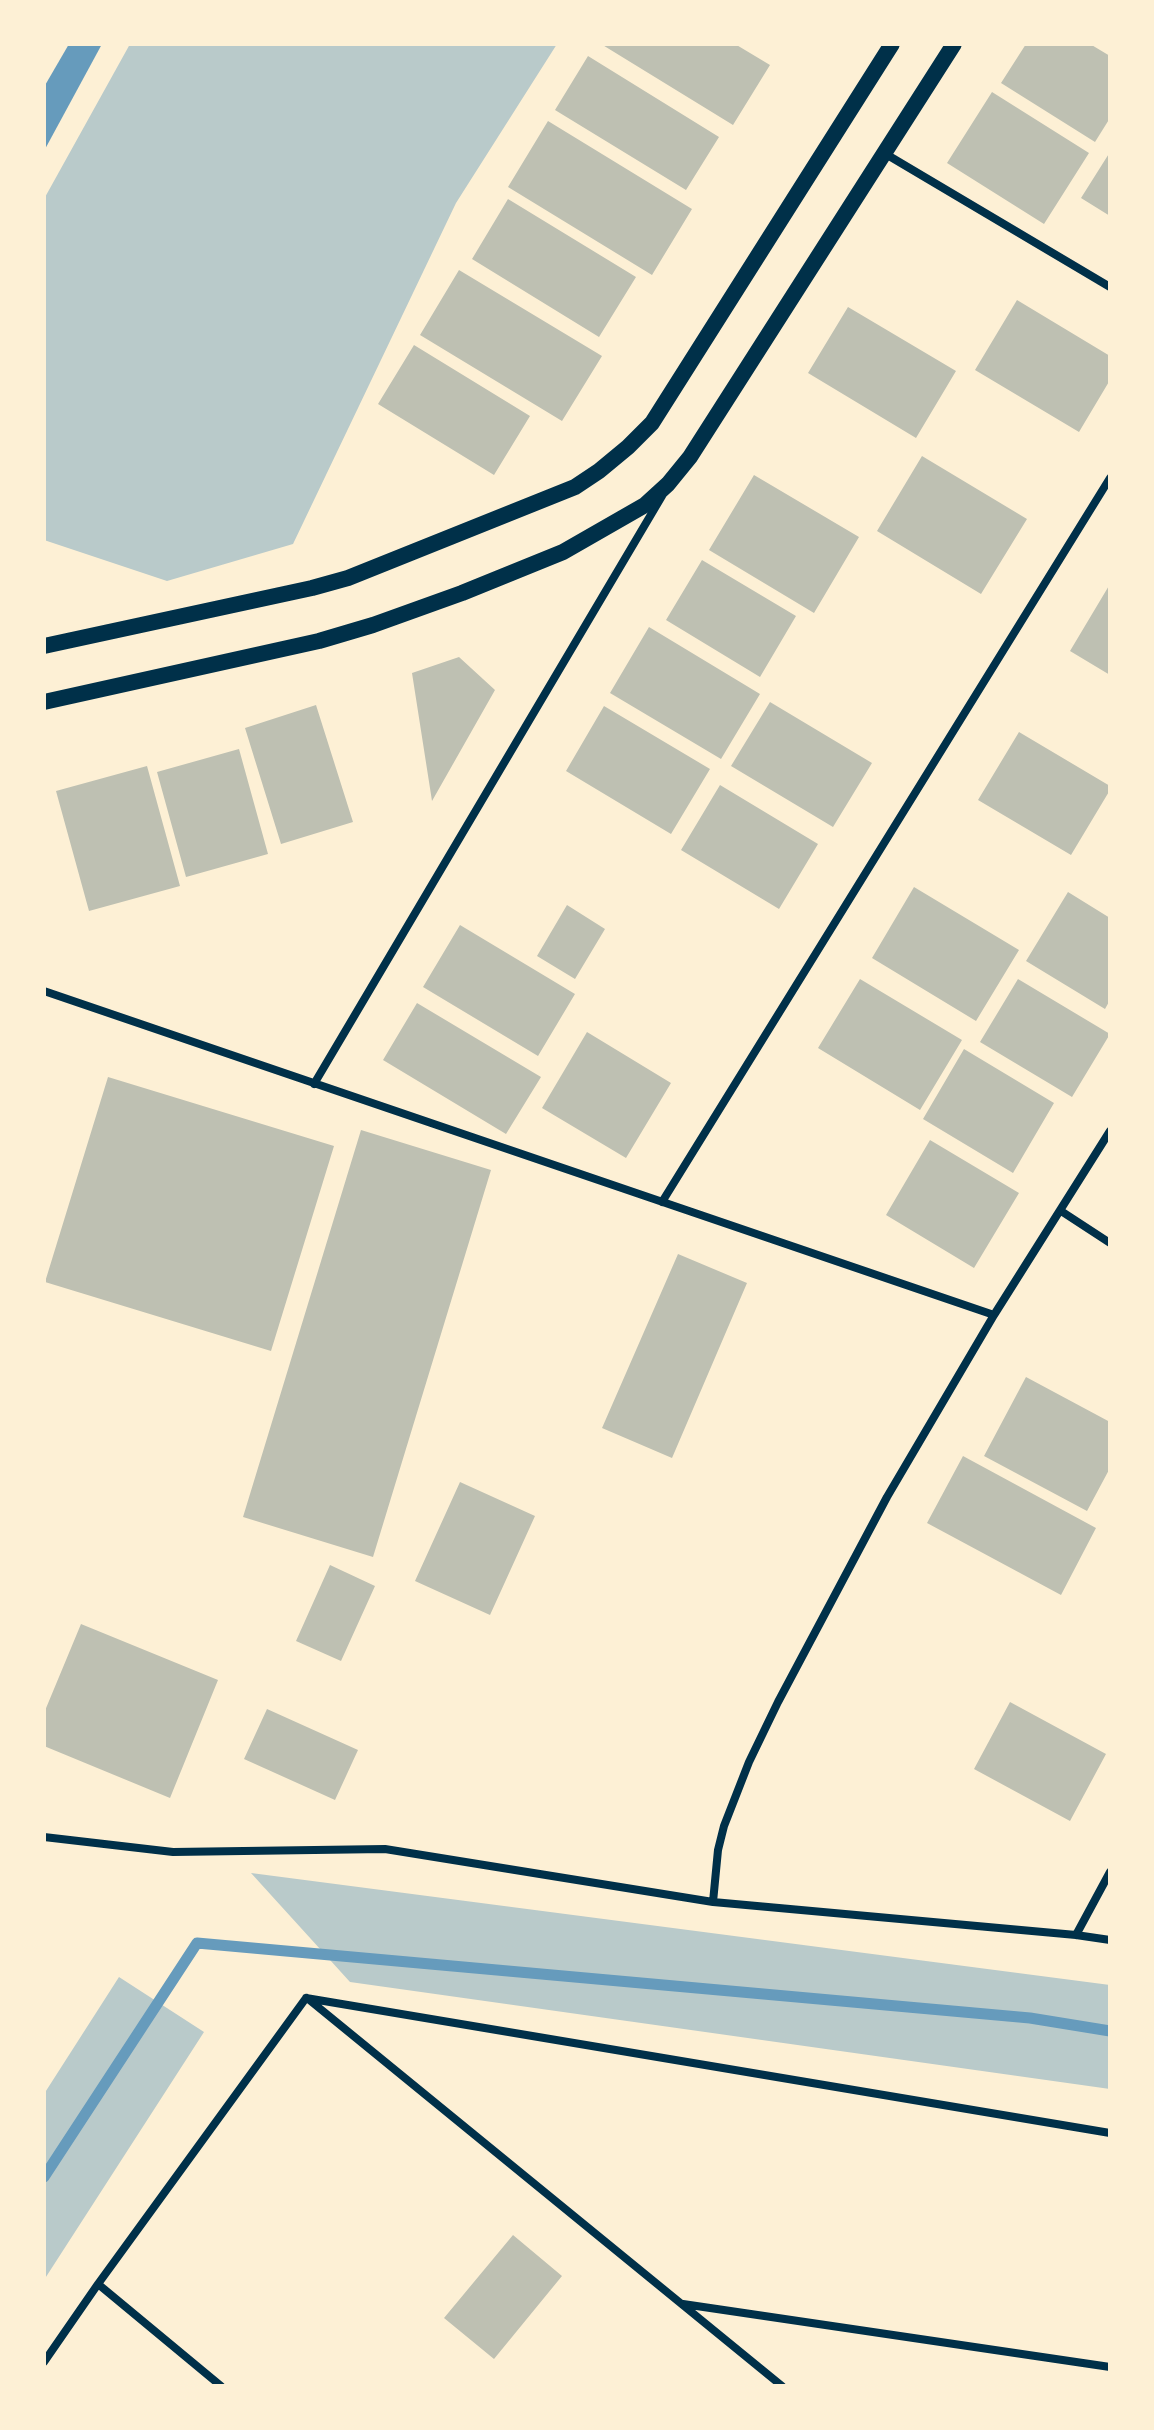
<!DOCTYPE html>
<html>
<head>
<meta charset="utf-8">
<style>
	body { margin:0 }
	#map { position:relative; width:1154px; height:2430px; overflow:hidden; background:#fdf0d5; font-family:Mulish,sans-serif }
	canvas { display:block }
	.frame { position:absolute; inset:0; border:46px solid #fdf0d5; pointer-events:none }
</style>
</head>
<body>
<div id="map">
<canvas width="1154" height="2430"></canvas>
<div class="frame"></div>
</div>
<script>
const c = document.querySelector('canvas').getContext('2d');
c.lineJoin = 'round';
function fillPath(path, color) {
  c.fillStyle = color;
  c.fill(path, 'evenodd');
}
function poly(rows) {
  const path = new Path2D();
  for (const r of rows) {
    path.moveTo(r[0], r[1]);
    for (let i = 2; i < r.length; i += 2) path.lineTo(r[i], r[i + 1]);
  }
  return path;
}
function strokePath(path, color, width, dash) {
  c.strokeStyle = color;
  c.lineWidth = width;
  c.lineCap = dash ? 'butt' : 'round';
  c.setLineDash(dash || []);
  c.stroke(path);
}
fillPath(poly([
	[130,44,557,44,456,203,293,544,167,581,44,540,44,199],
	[251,1873,1110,1985,1110,2089,350,1982],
	[119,1977,204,2032,44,2280,44,2094]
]), '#b9caca');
fillPath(poly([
	[69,44,102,44,44,151,44,87]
]), '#669bbc');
strokePath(poly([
	[44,2177,197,1943,1030,2018,1110,2031]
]), '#669bbc', 11);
fillPath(poly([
	[601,44,735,44,770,65,733,125],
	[1026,44,1090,44,1110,56,1110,118,1095,142,1001,83],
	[588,56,719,137,686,190,555,110],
	[992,92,1089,153,1044,224,947,163],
	[548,121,692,209,652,275,508,187],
	[1110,152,1110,216,1081,198],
	[508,199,636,277,599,337,472,259],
	[459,270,602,356,562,421,420,335],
	[1017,300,1110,356,1110,380,1079,432,975,370],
	[848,307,956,371,916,438,808,373],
	[414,345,530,416,494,475,378,404],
	[922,456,1027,519,981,594,877,531],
	[754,475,859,537,814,613,709,550],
	[702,560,796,616,760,677,666,620],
	[1110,584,1110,675,1070,651],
	[649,627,760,694,721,759,610,693],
	[459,657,495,690,432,801,412,673],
	[770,702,872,763,833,827,731,766],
	[316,705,353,822,281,844,245,728],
	[604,706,710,769,671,834,566,771],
	[1019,732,1110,786,1110,790,1071,855,978,800],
	[239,749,268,854,186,877,157,772],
	[147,766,180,886,89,911,56,791],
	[720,785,818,844,779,909,681,850],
	[914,887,1019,950,976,1021,872,958],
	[1068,892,1110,918,1110,1000,1105,1009,1026,961],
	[567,905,605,929,575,979,537,956],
	[460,925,575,994,538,1056,423,987],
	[860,979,962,1040,920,1110,818,1048],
	[1018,979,1110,1034,1072,1097,980,1042],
	[417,1003,541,1077,506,1134,383,1060],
	[587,1032,671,1083,626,1158,542,1108],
	[964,1049,1054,1103,1013,1173,923,1119],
	[108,1077,334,1146,271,1351,45,1282],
	[361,1130,491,1170,373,1557,243,1517],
	[930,1140,1019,1193,974,1268,886,1215],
	[678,1254,747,1283,672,1458,602,1428],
	[1026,1377,1110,1422,1110,1468,1087,1511,984,1456],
	[963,1456,1096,1528,1061,1595,927,1523],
	[460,1482,535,1516,490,1615,415,1581],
	[330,1565,375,1586,341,1661,296,1641],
	[81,1624,218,1680,170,1798,44,1746,44,1713],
	[1010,1702,1106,1754,1070,1821,974,1769],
	[267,1709,358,1750,335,1800,244,1759],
	[513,2235,562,2276,494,2359,444,2318]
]), '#bec0b2');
strokePath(poly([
	[884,153,1110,287],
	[44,991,994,1315],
	[314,1084,662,496],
	[662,1202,1110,478],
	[1061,1211,1110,1243],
	[44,1837,173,1852,385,1849,713,1902,1076,1935,1110,1940],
	[713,1902,718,1850,724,1826,749,1762,778,1702,887,1497,994,1315,1110,1131],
	[1076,1935,1110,1872],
	[306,1998,1110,2133],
	[307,1998,782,2386],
	[98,2284,221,2386],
	[683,2304,1110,2367],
	[44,2362,98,2284,306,1998]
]), '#003049', 8);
strokePath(poly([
	[44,646,312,588,348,578,575,487,599,471,628,447,652,423,892,44],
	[44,702,319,641,373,625,462,593,563,552,645,505,668,484,690,457,954,44]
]), '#003049', 16);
</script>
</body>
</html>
